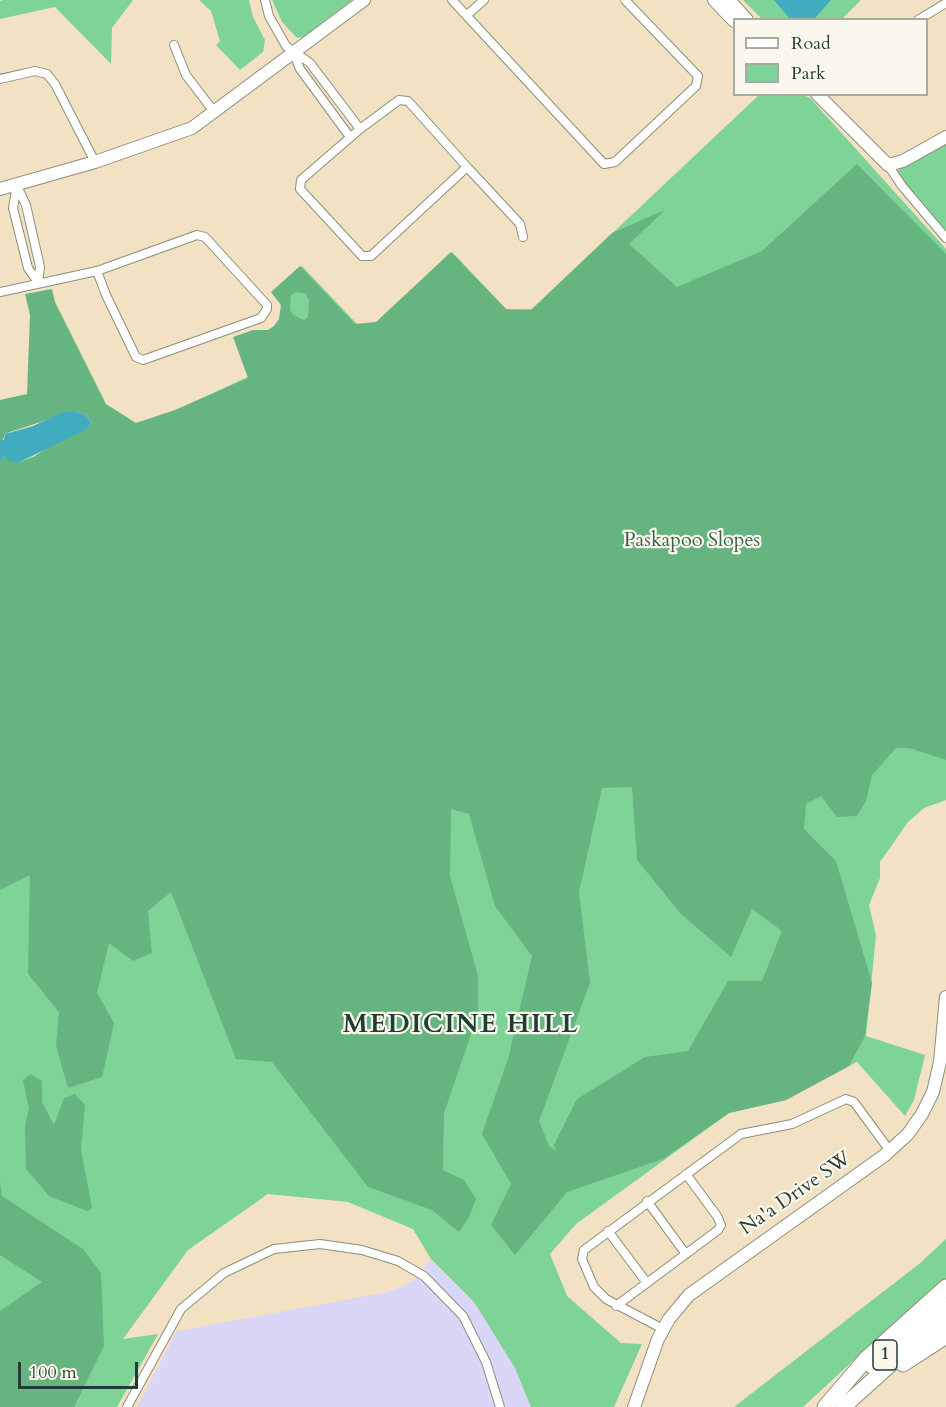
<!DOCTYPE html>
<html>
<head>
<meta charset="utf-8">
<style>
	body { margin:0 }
	#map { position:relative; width:946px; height:1407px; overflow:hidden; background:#f3e1c4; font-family:Cardo,serif }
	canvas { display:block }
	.legend { position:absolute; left:733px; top:18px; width:195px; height:78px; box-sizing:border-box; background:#fbf7ec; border:2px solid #a3ada2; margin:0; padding:8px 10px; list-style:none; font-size:18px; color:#1f3d34 }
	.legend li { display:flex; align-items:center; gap:12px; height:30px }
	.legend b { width:30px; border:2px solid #a3ada2 }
	.scale { position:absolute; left:18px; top:1362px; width:120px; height:27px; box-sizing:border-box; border:3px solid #1f3d34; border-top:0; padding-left:8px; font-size:18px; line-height:21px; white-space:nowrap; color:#1f3d34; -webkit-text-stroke:4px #fbf7ec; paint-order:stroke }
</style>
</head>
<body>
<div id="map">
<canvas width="946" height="1407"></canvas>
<ul class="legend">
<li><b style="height:8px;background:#fff"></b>Road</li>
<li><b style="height:16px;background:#7ed397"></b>Park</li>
</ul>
<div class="scale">100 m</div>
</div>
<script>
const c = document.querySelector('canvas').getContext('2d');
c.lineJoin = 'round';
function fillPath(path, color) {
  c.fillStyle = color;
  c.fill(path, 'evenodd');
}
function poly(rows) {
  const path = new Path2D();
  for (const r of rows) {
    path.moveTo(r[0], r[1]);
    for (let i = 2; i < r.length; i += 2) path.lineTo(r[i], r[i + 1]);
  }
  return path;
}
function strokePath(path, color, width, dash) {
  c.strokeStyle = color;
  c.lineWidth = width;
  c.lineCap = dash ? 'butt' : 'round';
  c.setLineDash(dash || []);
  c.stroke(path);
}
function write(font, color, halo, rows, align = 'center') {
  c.font = font + ' Cardo,serif';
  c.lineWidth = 4.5;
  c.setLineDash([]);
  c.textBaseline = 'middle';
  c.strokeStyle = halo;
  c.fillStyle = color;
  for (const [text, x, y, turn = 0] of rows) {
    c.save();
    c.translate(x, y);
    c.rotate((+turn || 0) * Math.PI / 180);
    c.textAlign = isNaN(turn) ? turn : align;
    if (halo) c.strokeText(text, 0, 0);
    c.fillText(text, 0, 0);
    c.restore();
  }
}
fillPath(poly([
	[431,1259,474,1302,515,1368,531,1407,137,1407,177,1331,388,1292,412,1282]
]), '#dad6f7');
fillPath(poly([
	[133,0,112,28,111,64,55,7,0,19,0,1,3,0],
	[199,0,249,0,253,17,265,40,263,52,240,70,216,45,220,41,211,11],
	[272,0,352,0,303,37,297,38,282,22],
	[743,0,861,0,841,20,762,19],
	[759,95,803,95,810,98,946,249,946,800,924,808,908,822,880,862,880,878,869,905,876,935,866,1036,925,1055,914,1100,905,1116,857,1062,786,1100,729,1113,576,1224,550,1254,567,1296,621,1343,642,1344,614,1407,531,1407,515,1368,474,1302,431,1259,413,1229,348,1202,268,1194,188,1250,123,1339,158,1334,117,1407,0,1407,0,483,142,426,252,375,272,330,283,317,280,301,274,291,302,266,358,325,379,322,452,252,507,310,532,309],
	[946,138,946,238,893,174],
	[946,1239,946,1282,905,1313,803,1407,734,1407,919,1264]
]), '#7ed397');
fillPath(poly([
	[857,164,946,254,946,760,909,748,896,748,872,775,866,801,857,816,837,817,821,796,806,804,804,829,836,861,872,983,865,1036,849,1066,786,1100,729,1113,663,1159,567,1192,515,1255,491,1225,511,1184,482,1134,508,1059,532,956,495,906,469,814,451,809,450,876,478,976,478,1014,444,1113,443,1170,464,1180,476,1199,469,1217,459,1232,432,1210,368,1187,272,1062,236,1059,171,892,148,911,152,953,133,961,109,943,97,993,114,1023,102,1077,68,1088,56,1046,59,1012,28,974,30,875,0,890,0,463,4,456,20,462,35,456,56,442,89,428,91,423,86,415,74,411,10,432,5,434,2,443,0,441,0,400,27,394,30,315,25,294,52,289,55,302,106,404,136,423,175,410,248,378,233,337,253,330,268,330,274,326,279,319,281,305,271,292,300,266,355,324,376,322,451,252,506,309,531,310,612,233,665,210,629,244,677,287,762,251],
	[296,292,306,294,309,301,308,317,304,320,293,315,290,309,291,295],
	[632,787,637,860,681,914,731,957,752,909,782,931,762,981,728,981,688,1051,645,1057,577,1099,554,1145,556,1151,549,1146,539,1121,590,983,579,892,602,788],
	[30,1074,42,1081,42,1102,54,1125,64,1098,75,1094,85,1105,81,1149,92,1208,87,1211,49,1196,26,1169,25,1125,29,1109,23,1080],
	[0,1182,2,1196,83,1249,101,1273,104,1346,74,1407,0,1407,0,1311,42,1282,0,1255]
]), '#66b580');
fillPath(poly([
	[774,0,831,0,814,19,791,20],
	[74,411,86,415,91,423,89,428,20,462,10,461,4,456,0,463,0,441,4,440,5,434,33,426,63,412]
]), '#41abc0');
const street = poly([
	[265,0,269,16,286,46,310,63,360,129],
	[452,0,604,164,615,162,696,86,698,76,625,0],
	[467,15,484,0],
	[918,20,946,3],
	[174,45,186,75,215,113],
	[294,54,300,69,350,137],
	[0,79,35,71,47,74,55,84,95,162],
	[399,100,408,101,467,167,371,256,362,256,300,189,301,180,360,129,399,100],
	[888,165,902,186,946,238],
	[467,167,520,224,523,237],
	[17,185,13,208,28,268,38,282],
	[17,186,26,205,40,267,38,282],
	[0,292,97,271,197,235,205,237,267,305,267,309,261,318,143,360,136,357,106,295,97,271],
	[647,1201,685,1253],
	[608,1231,647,1283],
	[616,1306,718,1230,721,1225,717,1216,686,1174],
	[663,1329,606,1299,594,1287,582,1259,584,1250,741,1134,792,1124,846,1099,854,1102,890,1151],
	[127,1407,181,1309,224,1273,274,1249,320,1244,362,1250,398,1261,424,1276,463,1316,486,1362,500,1407]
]);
const secondary = poly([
	[714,0,734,21],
	[729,0,747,20],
	[817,94,888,165,903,161,946,137],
	[0,189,95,162,192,128,364,0],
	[634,1407,658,1339,669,1319,689,1295,885,1155,908,1134,922,1114,933,1092,940,1062,946,997]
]);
const highway = poly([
	[903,1364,946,1336],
	[872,1366,946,1305],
	[825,1407,867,1358,946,1287],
	[843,1407,903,1353,946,1319]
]);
strokePath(street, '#898f7c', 10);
strokePath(secondary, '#898f7c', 14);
strokePath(highway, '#898f7c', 17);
strokePath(street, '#fff', 8);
strokePath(secondary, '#fff', 12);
strokePath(highway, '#fff', 15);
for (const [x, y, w] of [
	[885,1355,24]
]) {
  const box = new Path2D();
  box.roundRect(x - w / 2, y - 15, w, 30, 4.5);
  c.fillStyle = '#fbf7ec';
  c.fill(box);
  strokePath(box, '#1f3d34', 1.5);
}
write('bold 18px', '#1f3d34', null, [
	["1",885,1355]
]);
write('20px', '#37624d', '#fbf7ec', [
	["Paskapoo Slopes",692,541]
]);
write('20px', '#1f3d34', '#fbf7ec', [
	["Na'a Drive SW",796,1194,-35]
]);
c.letterSpacing = '1.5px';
write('bold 26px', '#1f3d34', '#fbf7ec', [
	["MEDICINE HILL",461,1026]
]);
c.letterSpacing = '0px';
</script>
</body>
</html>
